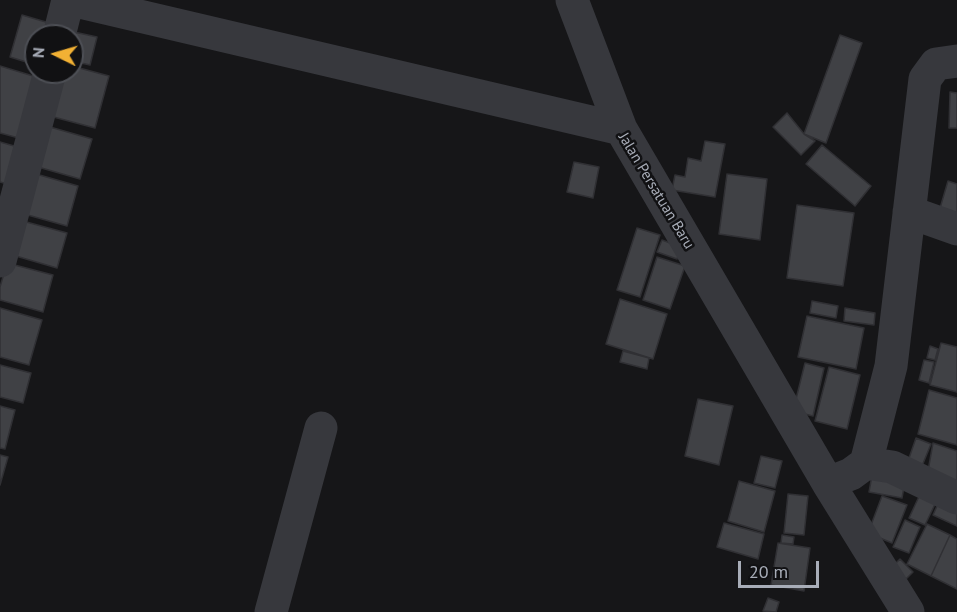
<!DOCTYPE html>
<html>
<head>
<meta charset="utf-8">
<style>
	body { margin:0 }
	#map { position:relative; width:957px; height:612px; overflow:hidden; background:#161618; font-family:"PT Sans",sans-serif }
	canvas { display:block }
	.north { position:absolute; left:24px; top:24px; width:60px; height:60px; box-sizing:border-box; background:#111113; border:2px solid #4d4f55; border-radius:50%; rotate:275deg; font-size:16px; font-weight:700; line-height:24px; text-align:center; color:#a8adb8 }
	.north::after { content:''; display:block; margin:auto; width:21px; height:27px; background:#f2b134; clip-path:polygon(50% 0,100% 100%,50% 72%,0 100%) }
	.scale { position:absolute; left:738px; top:561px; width:81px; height:27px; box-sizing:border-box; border:3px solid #a8adb8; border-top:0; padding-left:8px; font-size:18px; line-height:21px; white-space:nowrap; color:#a8adb8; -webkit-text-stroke:4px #111113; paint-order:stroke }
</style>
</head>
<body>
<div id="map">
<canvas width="957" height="612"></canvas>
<div class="north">N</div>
<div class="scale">20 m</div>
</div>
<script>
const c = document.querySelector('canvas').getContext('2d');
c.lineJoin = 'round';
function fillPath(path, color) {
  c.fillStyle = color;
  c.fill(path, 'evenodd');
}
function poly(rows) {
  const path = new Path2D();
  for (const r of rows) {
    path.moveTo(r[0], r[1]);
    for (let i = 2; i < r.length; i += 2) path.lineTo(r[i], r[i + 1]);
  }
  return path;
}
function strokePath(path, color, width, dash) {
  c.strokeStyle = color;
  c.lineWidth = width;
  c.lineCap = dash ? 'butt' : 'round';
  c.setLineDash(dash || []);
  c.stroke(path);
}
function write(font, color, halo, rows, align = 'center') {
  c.font = font + ' "PT Sans",sans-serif';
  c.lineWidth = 5;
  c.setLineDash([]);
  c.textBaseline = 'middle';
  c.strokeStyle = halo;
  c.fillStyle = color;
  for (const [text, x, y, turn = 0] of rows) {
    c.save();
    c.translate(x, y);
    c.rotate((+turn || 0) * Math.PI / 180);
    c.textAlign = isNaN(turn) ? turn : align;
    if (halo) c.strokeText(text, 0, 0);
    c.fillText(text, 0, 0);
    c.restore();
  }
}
const building = poly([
	[22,15,56,25,53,36,36,36,36,65,10,57,22,15],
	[65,30,97,37,90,65,72,61,72,36,65,30],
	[840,35,862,43,826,143,804,134,840,35],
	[0,66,43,79,26,140,0,133,0,66],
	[72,66,109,76,95,128,46,115,58,72,72,72,72,66],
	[950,92,957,93,957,128,949,128,950,92],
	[787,113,804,134,815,141,801,155,773,127,787,113],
	[43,125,92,139,80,179,31,165,43,125],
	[705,141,725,144,715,197,672,190,675,175,685,177,688,158,701,161,705,141],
	[0,142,21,148,11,185,0,182,0,142],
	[822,145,871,186,855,206,806,164,822,145],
	[574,162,599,167,593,198,567,192,574,162],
	[29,172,78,186,67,226,17,212,29,172],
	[727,174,767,179,760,240,719,234,727,174],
	[948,181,957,184,957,220,938,215,948,181],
	[797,205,854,213,843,286,787,278,797,205],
	[19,220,67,233,57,268,9,254,19,220],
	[637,228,660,235,640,297,617,290,637,228],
	[662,240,681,247,677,259,657,252,662,240],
	[657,257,685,266,670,309,643,300,657,257],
	[7,263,53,275,43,312,0,300,0,287,7,263],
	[620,299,667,314,653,359,606,344,620,299],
	[812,301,838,306,836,318,810,313,812,301],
	[0,308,42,320,29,365,0,357,0,308],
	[845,308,875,313,874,325,844,321,845,308],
	[807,316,864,328,856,369,798,357,807,316],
	[941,343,957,347,957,392,930,385,941,343],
	[930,346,938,349,935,360,927,358,930,346],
	[623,351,649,358,647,369,620,362,623,351],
	[924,360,934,362,929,383,919,380,924,360],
	[805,363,824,368,813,416,793,411,805,363],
	[0,365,31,373,23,403,0,397,0,365],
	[829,367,860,375,847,429,815,421,829,367],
	[929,390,957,398,957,445,918,434,929,390],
	[698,399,733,406,719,465,685,456,698,399],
	[0,406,15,410,5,449,0,448,0,406],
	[916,438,931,444,922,466,908,461,916,438],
	[933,443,957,451,957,489,928,471,933,443],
	[0,455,8,457,0,485,0,455],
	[761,456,782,461,775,488,754,483,761,456],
	[873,470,906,476,902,498,869,492,873,470],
	[739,481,775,491,764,532,728,521,739,481],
	[922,490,938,498,925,525,909,518,922,490],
	[788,494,808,496,804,535,784,533,788,494],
	[882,496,907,505,892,543,868,533,882,496],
	[941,497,957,504,957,526,933,515,941,497],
	[905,520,920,527,909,553,893,547,905,520],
	[724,523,764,534,758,559,717,547,724,523],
	[927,524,950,535,931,576,907,564,927,524],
	[782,535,794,537,793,544,781,543,782,535],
	[950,535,957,539,957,589,931,576,950,535],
	[778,543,810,548,804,591,771,585,778,543],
	[900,559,913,572,906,579,893,566,900,559],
	[768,598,779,602,776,612,763,611,768,598]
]);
fillPath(building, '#404145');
strokePath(building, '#303034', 1.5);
strokePath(poly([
	[71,0,621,129],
	[572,0,621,129,828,483,908,612],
	[59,36,68,0],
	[909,212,957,229],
	[0,261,50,72],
	[866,463,892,467,957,498],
	[828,483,851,474,866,463,891,366,925,79,936,64,957,61],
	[271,612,321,428]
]), '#37383d', 33);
write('15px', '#a8adb8', '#111113', [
	["Jalan Persatuan Baru",656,191,59]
]);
</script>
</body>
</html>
